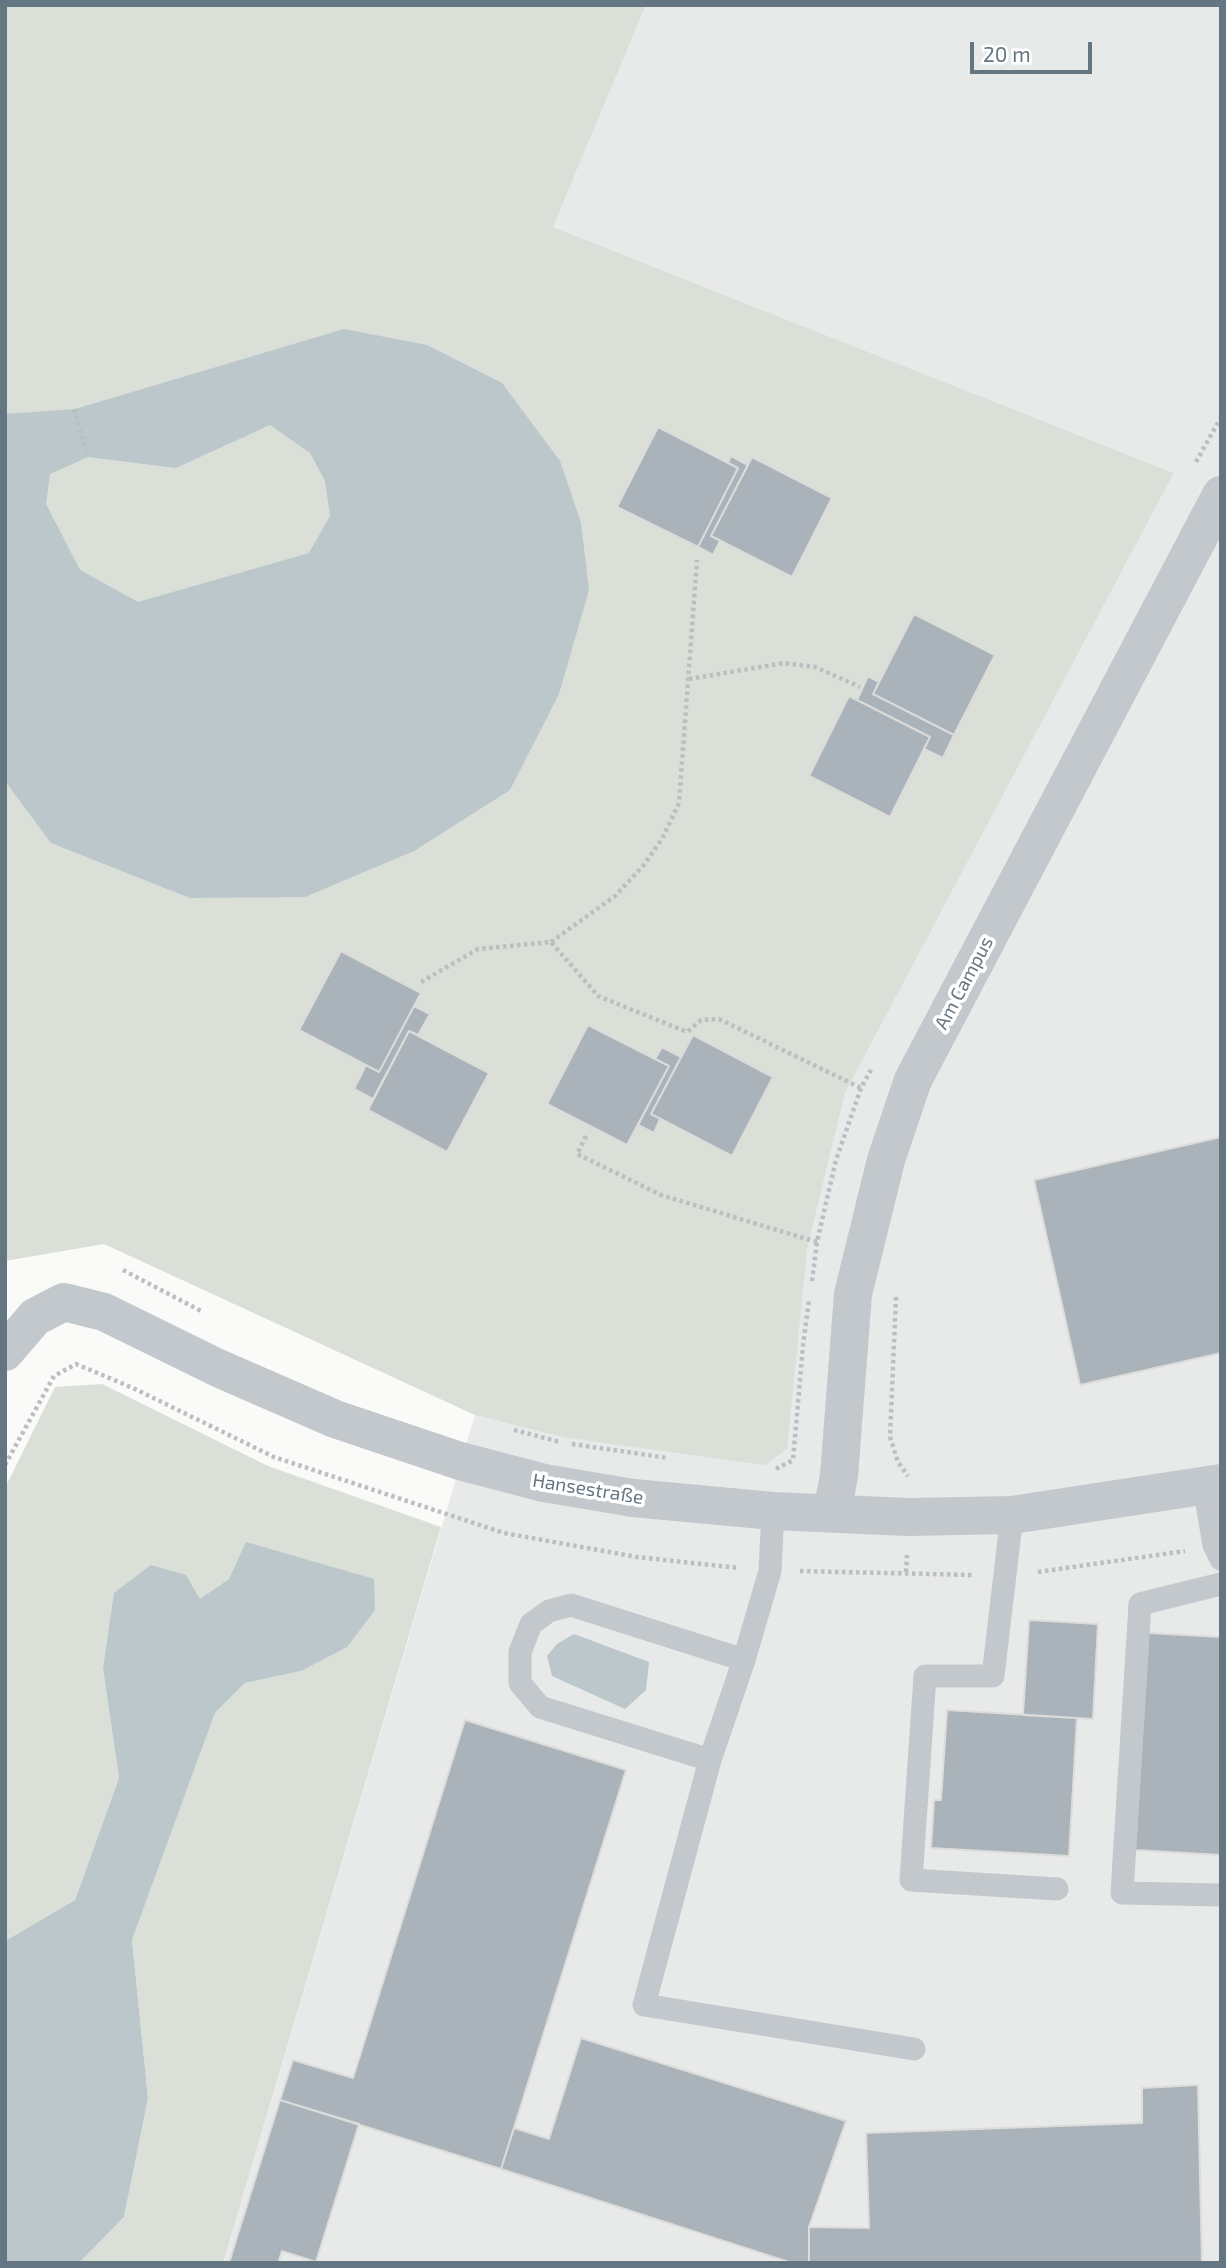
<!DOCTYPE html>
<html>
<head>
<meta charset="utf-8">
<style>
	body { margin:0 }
	#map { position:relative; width:1226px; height:2268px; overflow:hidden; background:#fafaf8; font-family:"Exo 2",sans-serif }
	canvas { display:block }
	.frame { position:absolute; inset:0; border:7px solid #657683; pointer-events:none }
	.scale { position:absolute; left:970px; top:42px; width:122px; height:32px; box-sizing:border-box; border:4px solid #657683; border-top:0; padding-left:9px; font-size:21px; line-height:24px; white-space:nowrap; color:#657683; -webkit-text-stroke:5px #fff; paint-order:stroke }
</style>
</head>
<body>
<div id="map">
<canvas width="1226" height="2268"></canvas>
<div class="frame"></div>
<div class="scale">20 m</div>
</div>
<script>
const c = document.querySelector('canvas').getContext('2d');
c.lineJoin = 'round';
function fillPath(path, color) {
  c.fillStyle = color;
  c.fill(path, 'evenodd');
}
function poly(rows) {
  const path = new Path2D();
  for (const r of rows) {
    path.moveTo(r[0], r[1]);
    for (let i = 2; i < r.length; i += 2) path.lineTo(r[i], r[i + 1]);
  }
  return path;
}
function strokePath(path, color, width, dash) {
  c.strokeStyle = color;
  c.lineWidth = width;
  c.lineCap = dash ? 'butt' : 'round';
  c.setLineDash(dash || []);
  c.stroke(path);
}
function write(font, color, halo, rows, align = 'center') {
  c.font = font + ' "Exo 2",sans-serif';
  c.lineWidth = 7;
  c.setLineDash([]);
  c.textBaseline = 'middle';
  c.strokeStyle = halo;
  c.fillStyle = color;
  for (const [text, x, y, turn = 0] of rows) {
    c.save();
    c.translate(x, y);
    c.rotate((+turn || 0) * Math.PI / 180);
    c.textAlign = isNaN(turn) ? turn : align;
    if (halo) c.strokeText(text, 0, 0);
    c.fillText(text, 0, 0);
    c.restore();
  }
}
fillPath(poly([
	[646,5,1221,5,1221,2263,223,2263,475,1415,562,1437,807,1250,845,1093,1174,473,553,227]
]), '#e8e9e9');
fillPath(poly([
	[5,5,646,5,553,227,1174,473,845,1093,807,1250,787,1449,764,1465,562,1437,475,1415,104,1244,5,1261],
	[102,1384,268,1466,441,1527,223,2263,79,2263,124,2217,148,2098,132,1940,215,1713,245,1683,301,1671,229,1579,103,1669,119,1778,75,1900,5,1941,5,1488,55,1387]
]), '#dadfd7');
fillPath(poly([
	[344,329,427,345,502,383,560,461,581,523,589,590,559,694,510,790,414,851,305,897,190,898,51,843,5,781,5,414,75,409],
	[270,425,310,453,325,481,330,516,309,553,138,602,80,570,46,504,50,474,88,457,176,468],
	[246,1542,374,1579,375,1610,347,1647,301,1671,245,1683,215,1713,132,1940,148,2098,124,2217,79,2263,5,2263,5,1941,75,1900,119,1778,103,1669,114,1593,151,1565,186,1575,200,1599,229,1579],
	[574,1634,649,1662,646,1690,625,1709,552,1676,547,1656,557,1644]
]), '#bbc7cb');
const building = poly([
	[658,427,738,468,698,547,617,507,658,427],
	[731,456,748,465,711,536,720,541,713,555,698,547,738,468,728,463,731,456],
	[752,457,832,498,792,577,711,536,752,457],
	[914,614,995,655,954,735,873,694,914,614],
	[868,676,879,682,873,694,954,735,943,758,924,749,930,737,857,700,868,676],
	[849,696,930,737,890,817,809,776,849,696],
	[341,951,421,993,379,1072,299,1030,341,951],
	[414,1006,430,1014,418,1035,409,1031,373,1099,354,1089,366,1065,379,1072,414,1006],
	[588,1025,669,1066,627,1145,547,1104,588,1025],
	[409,1031,489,1073,447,1152,368,1110,409,1031],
	[693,1035,773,1077,732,1156,651,1114,693,1035],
	[662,1047,681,1057,651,1114,660,1119,654,1133,638,1125,669,1066,655,1059,662,1047],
	[1221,1137,1221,1353,1080,1385,1034,1180,1221,1137],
	[1029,1620,1098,1624,1093,1719,1023,1715,1029,1620],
	[1148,1633,1221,1637,1221,1855,1135,1850,1148,1633],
	[947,1710,1077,1718,1069,1856,931,1848,934,1800,941,1800,947,1710],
	[465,1720,626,1770,501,2169,280,2100,293,2060,353,2078,465,1720],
	[581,2038,846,2121,809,2227,809,2263,792,2263,501,2169,514,2128,549,2139,581,2038],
	[1198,2085,1202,2263,809,2263,809,2227,869,2228,866,2133,1142,2123,1142,2088,1198,2085],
	[280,2100,359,2124,316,2262,282,2251,278,2263,229,2263,280,2100]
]);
fillPath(building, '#aab3b9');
strokePath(building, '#dcdcda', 2);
strokePath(poly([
	[74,409,88,456],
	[1196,462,1221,417],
	[689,679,784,663,815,667,860,687],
	[551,942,615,896,643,866,662,839,679,803,697,560],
	[421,982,478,949,551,942,598,996,687,1032,701,1020,719,1019,861,1088],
	[586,1136,577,1154,661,1195,817,1242],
	[123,1270,203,1312],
	[812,1281,817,1242,836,1160,861,1088,872,1068],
	[896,1297,890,1437,898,1462,908,1476],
	[514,1430,560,1442],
	[572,1444,668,1458],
	[5,1465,54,1376,76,1364,133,1388,274,1457,504,1533,637,1557,739,1568],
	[776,1469,793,1460,803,1346,809,1300],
	[800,1571,973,1575],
	[906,1572,907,1555],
	[1038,1572,1185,1551]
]), '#bbbfc2', 4.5, [3.5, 3.5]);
strokePath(poly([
	[1204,1486,1214,1545,1221,1559],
	[773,1511,770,1571,744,1660,710,1760,644,2005,914,2049],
	[1012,1515,993,1676,925,1676,911,1880,1057,1889],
	[1221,1584,1140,1604,1122,1893,1221,1895],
	[710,1760,540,1707,520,1683,520,1652,531,1624,549,1611,571,1605,744,1660]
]), '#c3c8cc', 23);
strokePath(poly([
	[832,1512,839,1476,853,1294,886,1160,913,1080,1221,495]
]), '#c3c8cc', 38);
strokePath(poly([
	[5,1352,35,1317,64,1302,104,1312,218,1368,335,1419,460,1461,544,1483,633,1498,773,1511,908,1517,1012,1515,1221,1483]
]), '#c3c8cc', 38);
write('19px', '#657683', '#fff', [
	["Am Campus",964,983,-62],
	["Hansestraße",588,1489,9]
]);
</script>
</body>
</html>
